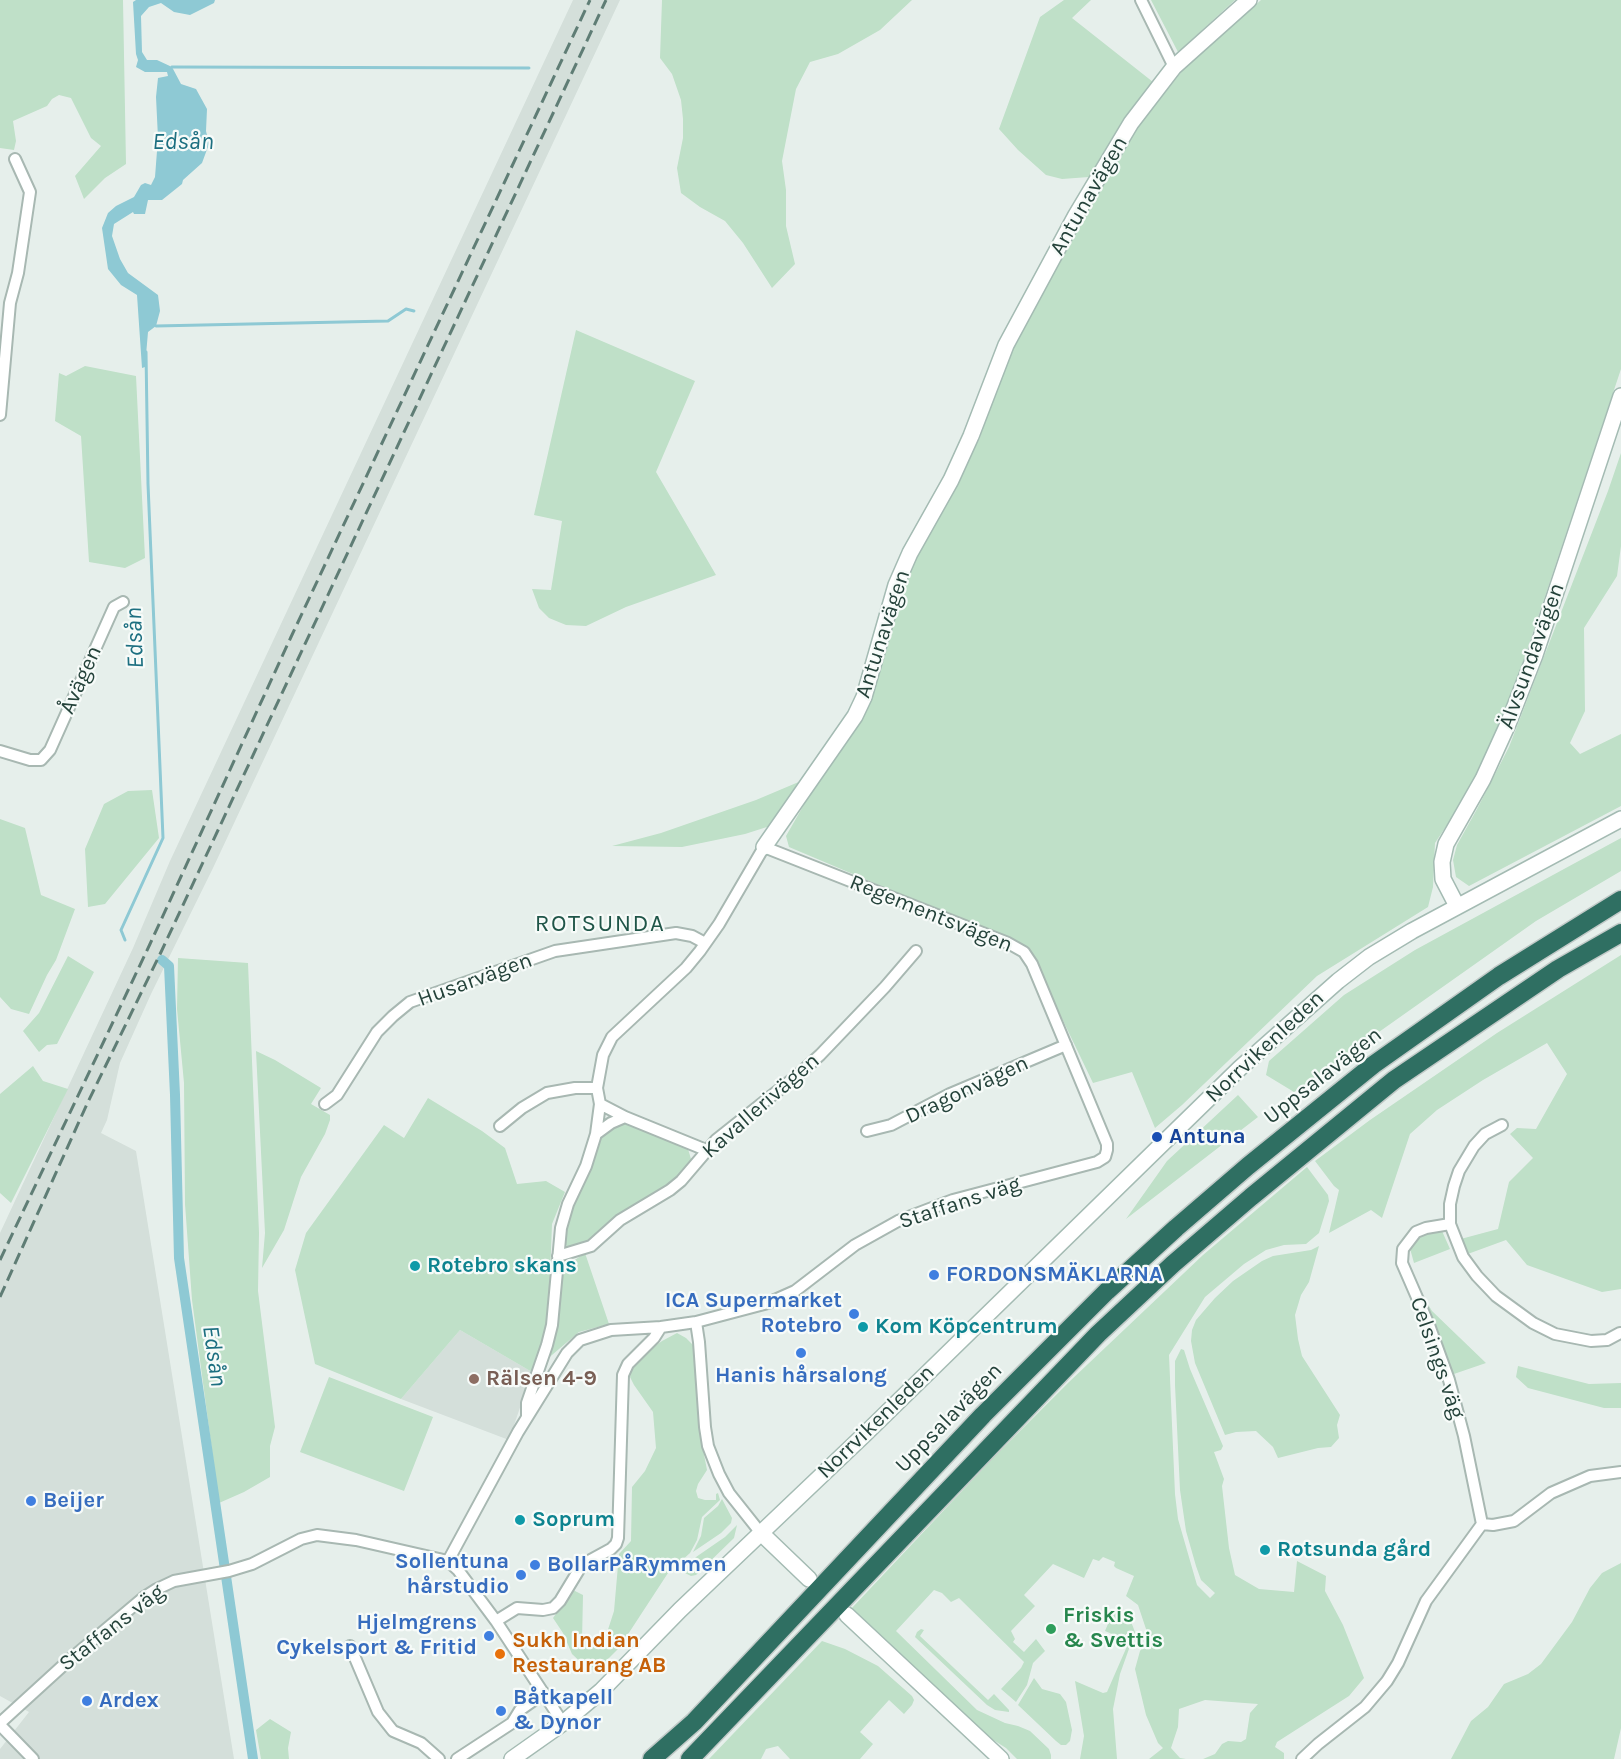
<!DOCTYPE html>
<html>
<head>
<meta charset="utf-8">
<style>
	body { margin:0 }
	canvas { display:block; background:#e6efeb }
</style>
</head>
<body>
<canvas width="1621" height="1759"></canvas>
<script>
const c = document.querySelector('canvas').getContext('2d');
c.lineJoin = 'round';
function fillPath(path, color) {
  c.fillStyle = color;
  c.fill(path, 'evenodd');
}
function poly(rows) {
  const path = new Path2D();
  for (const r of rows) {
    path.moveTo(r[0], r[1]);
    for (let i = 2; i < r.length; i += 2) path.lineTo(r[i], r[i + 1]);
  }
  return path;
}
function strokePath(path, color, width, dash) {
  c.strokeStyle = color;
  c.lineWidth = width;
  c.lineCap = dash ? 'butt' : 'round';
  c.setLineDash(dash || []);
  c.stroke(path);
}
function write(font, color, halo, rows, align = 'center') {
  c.font = font + ' Karla,sans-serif';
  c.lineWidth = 4.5;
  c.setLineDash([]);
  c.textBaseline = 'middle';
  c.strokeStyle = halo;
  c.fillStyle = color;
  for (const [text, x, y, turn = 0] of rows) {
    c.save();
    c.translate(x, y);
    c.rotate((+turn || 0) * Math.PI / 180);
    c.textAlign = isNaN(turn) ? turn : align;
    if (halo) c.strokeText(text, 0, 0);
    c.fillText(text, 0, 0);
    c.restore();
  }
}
fillPath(poly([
	[573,0,620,0,213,868,151,994,120,1063,107,1120,101,1133,136,1151,234,1759,0,1759,0,1749,29,1712,0,1696,0,1233,133,948,170,861],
	[460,1330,532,1372,509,1440,401,1399]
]), '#d4dfda');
fillPath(poly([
	[0,0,123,0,126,164,105,178,84,199,75,176,101,146,91,138,71,98,59,95,52,99,47,106,13,121,16,141,14,150,0,148],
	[662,0,912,0,880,30,838,54,810,62,796,89,782,161,786,190,786,226,795,264,772,288,743,243,725,221,700,207,681,193,677,168,683,138,683,119,681,100,672,74,660,58],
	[1064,0,1091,0,1072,18,1153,82,1125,120,1089,177,1062,179,1046,175,1018,150,999,129,1040,17],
	[1151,0,1235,0,1178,52],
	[1261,0,1621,0,1621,369,1508,707,1464,799,1435,843,1433,887,1428,907,1317,976,1182,1105,1155,1128,1132,1072,1093,1083,1032,956,1023,946,789,847,786,836,813,789,853,729,901,586,913,558,979,440,1009,352,1059,258,1135,131,1183,70],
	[576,330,695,381,656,472,716,575,626,607,586,626,566,625,549,618,539,608,532,589,551,590,562,521,534,515],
	[85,366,136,376,145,558,125,568,89,562,81,436,55,421,59,373,66,376],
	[1621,453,1621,546,1617,576,1584,628,1585,711,1570,743,1580,754,1621,734,1621,806,1469,886,1456,877,1453,860,1457,845,1477,809,1509,747,1608,491],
	[801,781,770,826,745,834,682,847,612,846,661,833,756,800],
	[152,790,159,838,105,904,88,907,85,849,104,804,128,791],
	[0,819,25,828,41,895,75,909,56,960,47,975,29,1014,11,1009,0,997],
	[1621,838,1621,871,1536,921,1294,1092,1266,1075,1269,1061,1344,995,1415,950],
	[1621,955,1621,1289,1602,1292,1527,1265,1506,1240,1465,1255,1457,1240,1498,1229,1509,1182,1533,1158,1510,1134,1517,1128,1536,1129,1567,1074,1547,1043,1483,1080,1437,1110,1410,1134,1382,1218,1371,1210,1329,1233,1339,1190,1334,1186,1315,1161,1370,1120,1497,1033],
	[68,956,94,972,57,1044,47,1045,39,1052,23,1031,39,1013],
	[178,958,248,963,259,1233,258,1291,275,1427,270,1446,270,1477,244,1492,219,1503,192,1300,185,1204,184,1083,177,1009],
	[256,1051,275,1060,321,1088,311,1104,330,1115,330,1120,325,1134,301,1177,284,1230,262,1268,265,1233],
	[33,1066,43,1081,68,1089,11,1203,0,1193,0,1094],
	[1238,1095,1258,1117,1126,1219,1167,1161],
	[428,1098,482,1131,505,1148,517,1184,546,1181,565,1192,552,1224,550,1277,585,1253,609,1324,579,1332,532,1372,460,1330,401,1399,315,1364,295,1270,306,1233,384,1125,404,1138],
	[619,1123,631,1123,688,1149,691,1159,687,1169,663,1189,617,1215,592,1239,581,1246,567,1246,564,1244,562,1236,603,1133],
	[1307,1167,1328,1195,1329,1201,1319,1233,1306,1244,1284,1245,1266,1250,1244,1264,1205,1297,1169,1355,1175,1494,1178,1519,1197,1585,1210,1598,1215,1593,1201,1580,1196,1566,1186,1531,1180,1490,1175,1385,1175,1361,1181,1349,1184,1350,1190,1369,1223,1446,1221,1450,1214,1452,1224,1479,1222,1486,1229,1548,1235,1575,1259,1589,1294,1592,1297,1561,1326,1576,1325,1591,1343,1625,1364,1678,1349,1696,1277,1742,1275,1747,1284,1753,1284,1759,1203,1759,1215,1754,1222,1744,1228,1741,1241,1742,1246,1739,1250,1713,1258,1704,1205,1700,1179,1709,1178,1727,1171,1748,1180,1758,1186,1759,1149,1759,1163,1748,1158,1743,1146,1715,1135,1669,1140,1651,1149,1638,1138,1605,1126,1596,1134,1576,1116,1568,1114,1566,1115,1562,1103,1557,1099,1561,1093,1559,1084,1578,1053,1564,1024,1595,1035,1606,1011,1631,1015,1639,1013,1642,1024,1652,1036,1639,1045,1651,1033,1663,1027,1685,1016,1702,1001,1689,1021,1668,1024,1662,959,1598,951,1602,942,1593,934,1590,896,1631,977,1710,1005,1723,1018,1726,1030,1731,1049,1749,1051,1755,1051,1759,1017,1759,1006,1748,979,1731,851,1609,994,1457,1069,1382,1203,1255],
	[1436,1231,1442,1231,1450,1249,1414,1263,1409,1245,1417,1236],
	[1319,1246,1309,1282,1301,1295,1295,1315,1298,1339,1302,1356,1340,1415,1337,1425,1339,1438,1331,1447,1318,1448,1278,1458,1273,1447,1256,1431,1236,1432,1225,1435,1195,1363,1191,1341,1192,1330,1196,1320,1215,1298,1233,1281,1262,1261,1273,1256,1311,1250],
	[1405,1253,1417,1286,1432,1311,1486,1363,1451,1375,1407,1270],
	[677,1333,686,1338,695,1347,702,1444,707,1470,698,1484,696,1491,698,1498,705,1500,716,1500,716,1494,718,1493,720,1500,702,1517,697,1540,690,1553,668,1573,619,1648,596,1671,588,1669,572,1654,563,1633,553,1618,573,1590,583,1595,582,1641,604,1642,614,1611,619,1554,631,1541,632,1487,645,1471,656,1448,653,1412,634,1385,630,1377,632,1366,644,1354,662,1341],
	[1518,1366,1589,1384,1621,1383,1621,1408,1604,1408,1528,1388,1516,1377],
	[329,1377,433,1417,404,1491,300,1452],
	[722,1499,732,1518,731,1523,721,1533,693,1552,701,1536,704,1518,718,1506],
	[737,1525,734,1538,696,1575,691,1576,685,1573,687,1565,696,1557,725,1537],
	[1621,1563,1621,1728,1614,1759,1451,1759,1471,1721,1488,1707,1504,1684,1528,1674,1541,1664,1572,1622,1590,1588,1602,1573],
	[1113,1612,1125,1615,1130,1619,1135,1632,1120,1674,1113,1709,1117,1759,1080,1759,1084,1736,1075,1681,1103,1693,1107,1692,1128,1644,1126,1640,1105,1631],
	[921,1629,924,1630,920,1636,988,1700,994,1694,1009,1710,1009,1712,995,1710,987,1705,915,1637,917,1632],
	[822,1641,845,1649,878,1666,912,1696,914,1700,912,1705,904,1714,889,1700,860,1732,873,1744,860,1759,790,1759,778,1746,766,1749,761,1759,709,1759],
	[1034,1678,1042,1689,1060,1694,1066,1702,1072,1730,1070,1741,1066,1745,1061,1745,1056,1741,1018,1705],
	[270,1719,291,1732,288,1748,289,1759,261,1759,256,1730]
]), '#bfe0c8');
fillPath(poly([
	[136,0,215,0,214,3,190,15,174,12,161,3,149,7,141,16,142,52,147,60,157,60,172,67,181,84,196,89,207,109,206,131,209,144,202,163,183,180,182,184,162,200,148,200,145,214,134,214,133,212,114,224,112,236,120,259,128,273,158,295,160,311,156,326,148,332,145,367,142,368,137,295,121,285,108,269,102,228,108,213,116,206,134,197,141,185,145,183,151,185,155,177,158,138,156,97,158,78,168,76,167,72,145,72,136,67,138,60,136,54,133,2]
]), '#8ec9d4');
strokePath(poly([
	[172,67,529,68],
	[156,326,388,321,406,309,414,311],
	[125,940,121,930,163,838,148,484,146,352]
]), '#8ec9d4', 3);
strokePath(poly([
	[162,960,169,966,175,1095,179,1258,253,1759]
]), '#8ec9d4', 10);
const street = poly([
	[1141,0,1174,67],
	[0,415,10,303,18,273,30,192,15,159],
	[0,751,30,760,41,760,50,750,114,607,123,602],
	[325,1104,337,1095,377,1032,393,1016,410,1002,555,951,676,933,692,936,705,943],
	[600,1104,625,1117,706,1150],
	[1502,1125,1485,1134,1474,1146,1459,1171,1454,1186,1450,1204,1450,1224,1463,1257,1477,1276,1496,1296,1533,1323,1555,1334,1591,1341,1607,1340,1620,1333],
	[500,1126,522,1108,547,1093,575,1088,597,1088],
	[867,1131,891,1125,950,1094,1066,1045],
	[596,1134,611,1123,625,1117],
	[1450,1224,1426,1228,1416,1232,1403,1249,1402,1263,1429,1325,1449,1380,1464,1436,1482,1524],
	[558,1256,591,1246,620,1220,670,1190,681,1181,716,1140,799,1074,820,1055,885,987,916,951],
	[696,1322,699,1342,705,1427,708,1446,719,1474,729,1493,760,1532],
	[448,1561,518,1432,567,1353,580,1340,611,1330,661,1327,696,1322,768,1303,795,1291,855,1245,898,1221,953,1200,1097,1162,1105,1157,1107,1150,1107,1144,1032,964,1024,952,1008,943,764,847,719,924,700,951,686,968,612,1037,603,1055,597,1088,600,1104,596,1134,586,1166,568,1204,561,1228,552,1325,547,1345,527,1403,527,1416],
	[496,1621,517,1608,543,1610,553,1608,560,1601,580,1568,589,1561,611,1549,616,1544,618,1538,623,1375,628,1364,654,1338,661,1327],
	[350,1646,378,1712,393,1731,421,1743,439,1759],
	[0,1723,68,1661,143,1598,157,1589,174,1581,229,1571,252,1564,301,1539,317,1535,356,1540,448,1561,458,1570,496,1621,563,1723],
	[0,1725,33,1759],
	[457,1759,512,1723,520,1710,544,1693],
	[1302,1759,1318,1744,1365,1707,1387,1681,1398,1663,1426,1601,1482,1524,1493,1525,1514,1521,1551,1493,1590,1476,1621,1472]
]);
const secondary = poly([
	[764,847,855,716,864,697,896,585,910,553,951,480,971,436,1006,345,1076,215,1131,123,1174,67,1249,0],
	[1457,906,1443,879,1442,862,1446,844,1483,779,1508,724,1535,655,1621,396],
	[760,1532,809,1579],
	[847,1615,1001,1759],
	[512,1759,563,1723,601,1691,680,1610,865,1434,1240,1068,1338,981,1369,957,1412,931,1621,819]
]);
const highway = poly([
	[652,1759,694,1722,983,1415,1107,1291,1176,1228,1248,1166,1373,1065,1499,976,1621,900],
	[690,1759,1098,1334,1173,1264,1251,1197,1394,1080,1558,969,1621,933]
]);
strokePath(street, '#a8b8b2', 14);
strokePath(secondary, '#a4bbb3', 18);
strokePath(highway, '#c2cac8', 21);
strokePath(street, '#fff', 10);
strokePath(secondary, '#fff', 15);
strokePath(highway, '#2f6f62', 18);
strokePath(poly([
	[0,1260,150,944,291,637,590,0],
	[0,1297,87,1104,162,950,606,0]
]), '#5f7d75', 3, [12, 6]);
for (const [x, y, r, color] of [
	[1157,1137,6,"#1a4fb4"],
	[415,1266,6,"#0f9aa8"],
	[934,1275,6,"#3f7fe0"],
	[854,1314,6,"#3f7fe0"],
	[863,1327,6,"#0f9aa8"],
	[801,1353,6,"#3f7fe0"],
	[474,1379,6,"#8d6e63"],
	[31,1501,6,"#3f7fe0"],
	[520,1520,6,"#0f9aa8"],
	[1265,1550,6,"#0f9aa8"],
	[535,1565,6,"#3f7fe0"],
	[521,1575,6,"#3f7fe0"],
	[1051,1629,6,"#2e9e5b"],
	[489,1636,6,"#3f7fe0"],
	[500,1654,6,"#e8710a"],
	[87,1701,6,"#3f7fe0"],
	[501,1711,6,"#3f7fe0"]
]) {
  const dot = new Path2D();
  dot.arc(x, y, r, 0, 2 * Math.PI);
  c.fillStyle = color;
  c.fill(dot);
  strokePath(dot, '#f7fbf9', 2);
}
write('22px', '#24423a', '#f7fbf9', [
	["Antunavägen",1089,196,-60],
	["Antunavägen",883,634,-72],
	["Älvsundavägen",1532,656,-70],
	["Åvägen",81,680,-66],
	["Regementsvägen",931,914,22],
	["Husarvägen",475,980,-20],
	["Norrvikenleden",1265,1047,-43],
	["Uppsalavägen",1323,1076,-38],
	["Dragonvägen",967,1090,-25],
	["Kavallerivägen",761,1106,-41],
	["Staffans väg",960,1203,-18],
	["Celsings väg",1437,1358,71],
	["Uppsalavägen",949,1418,-46],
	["Norrvikenleden",876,1422,-44],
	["Staffans väg",112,1628,-38]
]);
write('bold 22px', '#164399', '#f7fbf9', [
	["Antuna",1169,1137]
], 'left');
write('bold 22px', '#0d838f', '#f7fbf9', [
	["Rotebro skans",427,1266],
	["Kom Köpcentrum",875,1327],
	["Soprum",532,1520],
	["Rotsunda gård",1277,1550]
], 'left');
write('bold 22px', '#366cbe', '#f7fbf9', [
	["FORDONSMÄKLARNA",946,1275],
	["ICA Supermarket",842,1301,"right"],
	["Rotebro",842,1326,"right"],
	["Hanis hårsalong",801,1376,"center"],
	["Beijer",43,1501],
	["Sollentuna",509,1562,"right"],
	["hårstudio",509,1587,"right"],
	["BollarPåRymmen",547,1565],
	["Hjelmgrens",477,1623,"right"],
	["Cykelsport & Fritid",477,1648,"right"],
	["Båtkapell",513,1698],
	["& Dynor",513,1723],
	["Ardex",99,1701]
], 'left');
write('bold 22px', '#785e54', '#f7fbf9', [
	["Rälsen 4-9",486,1379]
], 'left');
write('bold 22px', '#27864d', '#f7fbf9', [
	["Friskis",1063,1616],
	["& Svettis",1063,1641]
], 'left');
write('bold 22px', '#c56008', '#f7fbf9', [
	["Sukh Indian",512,1641],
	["Restaurang AB",512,1666]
], 'left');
write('italic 24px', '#1c6f80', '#f7fbf9', [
	["Edsån",183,142],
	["Edsån",135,638,-92],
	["Edsån",214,1356,82]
]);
c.letterSpacing = '1.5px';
write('24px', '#1f5548', '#f7fbf9', [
	["ROTSUNDA",600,924]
]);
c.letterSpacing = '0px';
</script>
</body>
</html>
